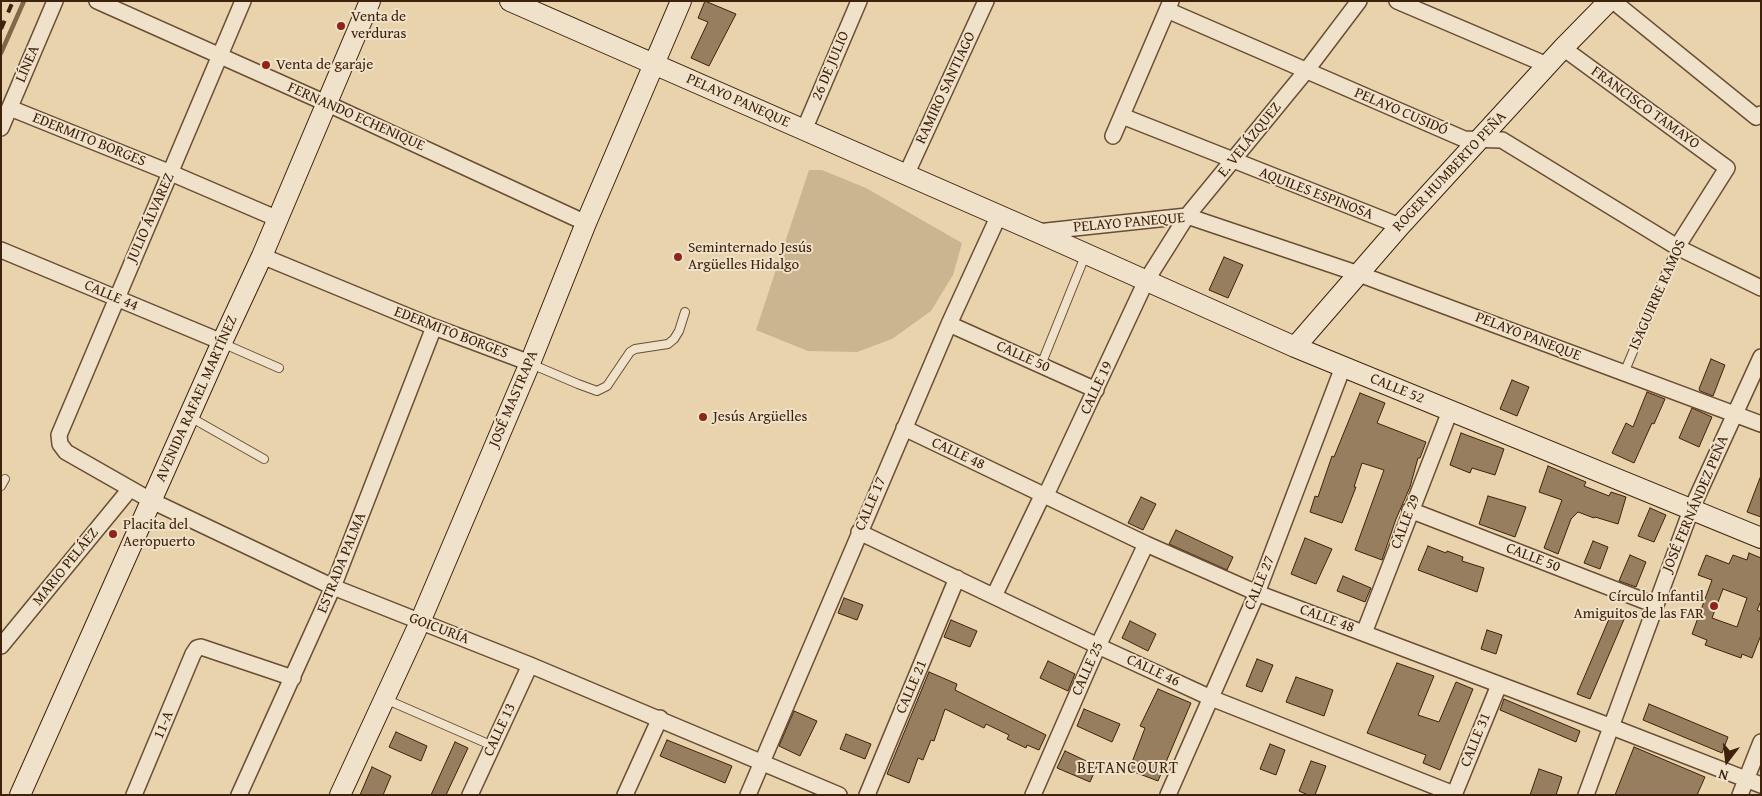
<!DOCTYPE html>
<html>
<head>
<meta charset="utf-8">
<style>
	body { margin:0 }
	#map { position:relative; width:1762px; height:796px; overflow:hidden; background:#e8d3ad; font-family:"Gentium Book Plus",serif }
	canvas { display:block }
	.frame { position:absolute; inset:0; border:2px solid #3f220b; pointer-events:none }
	.north { position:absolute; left:1702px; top:736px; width:50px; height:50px; -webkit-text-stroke:4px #f0e2ca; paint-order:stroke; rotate:195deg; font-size:14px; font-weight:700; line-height:20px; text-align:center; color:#3f220b }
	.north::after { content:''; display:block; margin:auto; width:18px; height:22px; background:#3f220b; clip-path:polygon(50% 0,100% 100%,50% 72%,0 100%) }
</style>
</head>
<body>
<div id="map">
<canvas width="1762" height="796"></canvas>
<div class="frame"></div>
<div class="north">N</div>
</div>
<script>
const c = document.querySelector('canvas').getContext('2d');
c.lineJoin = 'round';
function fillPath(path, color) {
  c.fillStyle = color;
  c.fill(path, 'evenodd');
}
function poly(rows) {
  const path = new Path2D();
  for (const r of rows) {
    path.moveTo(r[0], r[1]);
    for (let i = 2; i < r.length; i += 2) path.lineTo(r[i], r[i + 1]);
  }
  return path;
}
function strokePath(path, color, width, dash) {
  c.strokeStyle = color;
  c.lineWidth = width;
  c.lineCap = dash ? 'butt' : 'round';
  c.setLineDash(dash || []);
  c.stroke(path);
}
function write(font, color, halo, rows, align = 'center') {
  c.font = font + ' "Gentium Book Plus",serif';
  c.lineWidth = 4;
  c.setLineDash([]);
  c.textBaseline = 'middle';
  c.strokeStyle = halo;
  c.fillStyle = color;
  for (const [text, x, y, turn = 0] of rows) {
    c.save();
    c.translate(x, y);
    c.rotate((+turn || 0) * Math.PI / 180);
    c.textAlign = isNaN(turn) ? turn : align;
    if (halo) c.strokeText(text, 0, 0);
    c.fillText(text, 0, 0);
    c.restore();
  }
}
fillPath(poly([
	[809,170,822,170,866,188,962,243,953,275,931,311,892,339,857,352,808,351,756,330]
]), '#cbb591');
strokePath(poly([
	[1,53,24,1]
]), '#82684b', 4.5);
const building = poly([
	[705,1,736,14,709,66,691,58,708,22,698,18,705,1],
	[1224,257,1243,265,1228,298,1209,290,1224,257],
	[1711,359,1725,365,1713,396,1700,391,1699,389,1711,359],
	[1512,380,1529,387,1517,416,1500,409,1512,380],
	[1647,392,1665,399,1654,424,1652,423,1634,463,1612,453,1626,423,1633,427,1647,392],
	[1360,393,1385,403,1377,423,1426,442,1420,458,1418,458,1410,487,1396,519,1382,560,1355,550,1384,470,1362,463,1354,487,1356,487,1342,523,1310,512,1315,496,1318,497,1332,456,1334,457,1360,393],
	[1692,408,1712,417,1699,447,1679,438,1692,408],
	[1461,433,1504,449,1495,475,1472,468,1470,473,1450,465,1461,433],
	[1548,466,1586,482,1584,486,1609,496,1611,492,1626,497,1618,524,1595,517,1594,518,1578,512,1571,519,1558,554,1544,548,1562,500,1539,492,1548,466],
	[1760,478,1761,479,1761,517,1747,512,1760,478],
	[1488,496,1526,507,1515,537,1479,524,1488,496],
	[1141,497,1156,504,1143,530,1128,523,1141,497],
	[1650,508,1666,515,1654,542,1638,536,1650,508],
	[1176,530,1233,557,1227,570,1169,544,1176,530],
	[1305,538,1332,549,1316,584,1291,574,1305,538],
	[1593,541,1608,547,1600,569,1584,563,1593,541],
	[1428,546,1446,553,1447,551,1463,557,1462,561,1484,568,1477,592,1418,570,1428,546],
	[1749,553,1761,558,1761,601,1757,610,1761,612,1761,635,1752,658,1742,654,1741,658,1705,645,1707,640,1692,634,1712,580,1698,575,1706,555,1729,564,1733,555,1747,560,1749,553],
	[1723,589,1747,598,1737,627,1712,618,1723,589],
	[1630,555,1646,562,1636,587,1619,581,1630,555],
	[1343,576,1371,588,1365,602,1337,591,1343,576],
	[844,598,863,605,857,620,838,613,844,598],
	[1612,612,1625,617,1590,699,1577,694,1612,612],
	[951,620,977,631,970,647,944,637,951,620],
	[1130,621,1156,634,1148,651,1122,638,1130,621],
	[1487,630,1502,635,1496,654,1481,649,1487,630],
	[1257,659,1273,665,1262,692,1246,686,1257,659],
	[1048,661,1075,674,1068,691,1040,678,1048,661],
	[1397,663,1434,676,1418,715,1439,722,1456,682,1473,689,1440,770,1423,763,1426,755,1367,733,1397,663],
	[929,672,957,684,955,690,1046,735,1039,750,1027,745,1026,748,1007,739,1009,735,986,724,984,728,945,709,934,741,931,740,923,760,918,758,909,783,887,774,929,672],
	[1296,677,1333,690,1324,716,1286,702,1296,677],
	[1158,689,1191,703,1158,781,1129,770,1145,728,1140,726,1158,689],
	[1504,699,1580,731,1576,742,1500,710,1504,699],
	[1649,704,1728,737,1722,753,1643,720,1649,704],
	[1084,709,1120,724,1112,742,1077,726,1084,709],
	[794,711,817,721,800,756,779,746,794,711],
	[396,732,427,746,421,761,389,747,396,732],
	[846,734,871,744,865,759,840,749,846,734],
	[667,740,732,766,725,783,660,756,667,740],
	[455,742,468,748,446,795,431,795,455,742],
	[1270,744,1285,750,1276,775,1260,769,1270,744],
	[1634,747,1705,777,1697,795,1615,795,1634,747],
	[1065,751,1097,766,1090,782,1057,768,1065,751],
	[1311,761,1326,766,1315,795,1308,795,1299,791,1311,761],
	[372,767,391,776,383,795,360,795,372,767],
	[1539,769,1562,777,1556,795,1530,795,1539,769]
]);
fillPath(building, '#977e5f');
strokePath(building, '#3f220b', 1);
const lane = poly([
	[222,343,279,368],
	[531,364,578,384,597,391,607,386,630,352,635,349,668,344,674,339,679,331,685,312],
	[1041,365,1085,256],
	[1624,373,1677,247],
	[190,417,264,459],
	[1,486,5,479],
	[385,699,493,746]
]);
const street = poly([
	[97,1,328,104,586,223],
	[243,1,59,435,60,444,66,452,152,501,333,587,530,665,839,795],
	[1397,1,1547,65],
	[1613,1,1756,117,1761,114],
	[1167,10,1464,139,1502,140,1677,247,1761,288],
	[1563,48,1727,168,1677,247],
	[10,108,171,173,278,219],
	[1122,116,1400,226],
	[1,128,55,1],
	[804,130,859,1],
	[1113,136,1171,1],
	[906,175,986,1],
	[1037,232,1187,216,1359,274,1761,424],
	[1,250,222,342],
	[262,256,434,327,530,363],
	[949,324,1096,390],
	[904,428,1146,544,1257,593,1612,727,1761,785],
	[1046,495,1146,281,1187,216,1306,71,1359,1],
	[1410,510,1655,605],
	[859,532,1098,646,1211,698,1454,794],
	[994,596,1043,494],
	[1364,633,1450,411],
	[1,646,130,489],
	[134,795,193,654,197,648,201,647,293,678],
	[239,795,333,587,434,327],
	[470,795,530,665],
	[625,795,660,718],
	[748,795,949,324,999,215],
	[867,795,957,578],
	[1033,795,1098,646,1146,544],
	[1168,795,1257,593,1343,367],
	[1454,795,1499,685],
	[1586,795,1691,510,1761,357],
	[1740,795,1761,742]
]);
const secondary = poly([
	[510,1,1037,232,1295,347,1761,538],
	[1295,347,1400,226,1563,48,1609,1],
	[20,795,222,342,262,256,370,1],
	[340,795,420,622,530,363,586,223,681,1]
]);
strokePath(lane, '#694e34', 10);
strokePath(street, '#694e34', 18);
strokePath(secondary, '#3f220b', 22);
strokePath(lane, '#f0e2ca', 8);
strokePath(street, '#f0e2ca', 15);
strokePath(secondary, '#f0e2ca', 20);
strokePath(poly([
	[1,29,13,1]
]), '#3f220b', 4, [9, 9]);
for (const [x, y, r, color] of [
	[341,26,5,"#8f2418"],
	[266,65,5,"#8f2418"],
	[678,257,5,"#8f2418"],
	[703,417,5,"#8f2418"],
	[113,534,5,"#8f2418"],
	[1714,606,5,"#8f2418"]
]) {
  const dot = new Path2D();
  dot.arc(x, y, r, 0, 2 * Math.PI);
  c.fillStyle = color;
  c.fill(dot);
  strokePath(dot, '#f0e2ca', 2);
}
write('15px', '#3f220b', '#f0e2ca', [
	["Venta de",351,17],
	["verduras",351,34],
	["Venta de garaje",276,65],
	["Seminternado Jesús",688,248],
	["Argüelles Hidalgo",688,265],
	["Jesús Argüelles",713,417],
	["Placita del",123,525],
	["Aeropuerto",123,542],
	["Círculo Infantil",1704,597,"right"],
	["Amiguitos de las FAR",1704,614,"right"]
], 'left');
write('15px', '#3f220b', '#f0e2ca', [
	["LÍNEA",28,64,-67],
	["26 DE JULIO",831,66,-67],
	["RAMIRO SANTIAGO",946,88,-65],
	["PELAYO PANEQUE",738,101,24],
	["FRANCISCO TAMAYO",1645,108,36],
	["PELAYO CUSIDÓ",1401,112,23],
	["FERNANDO ECHENIQUE",356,117,24],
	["EDERMITO BORGES",89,140,22],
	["E. VELÁZQUEZ",1250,140,-51],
	["ROGER HUMBERTO PEÑA",1450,172,-47],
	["AQUILES ESPINOSA",1316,194,21],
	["JULIO ÁLVAREZ",151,218,-66],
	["PELAYO PANEQUE",1129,223,-5],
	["ISAGUIRRE RAMOS",1658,295,-66],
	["CALLE 44",111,296,23],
	["EDERMITO BORGES",451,333,21],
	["PELAYO PANEQUE",1528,337,21],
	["CALLE 50",1023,357,24],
	["CALLE 19",1097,388,-65],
	["CALLE 52",1397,389,22],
	["AVENIDA RAFAEL MARTÍNEZ",197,399,-66],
	["JOSÉ MASTRAPA",514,399,-67],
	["CALLE 48",958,454,25],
	["CALLE 17",871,504,-67],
	["JOSÉ FERNÁNDEZ PEÑA",1696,504,-67],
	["CALLE 29",1406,522,-69],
	["CALLE 50",1533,558,21],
	["ESTRADA PALMA",342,563,-68],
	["MARIO PELÁEZ",66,567,-51],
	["CALLE 27",1260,583,-68],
	["CALLE 48",1327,619,20],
	["GOICURÍA",439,629,21],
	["CALLE 25",1088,669,-66],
	["CALLE 46",1153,671,25],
	["CALLE 21",912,687,-67],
	["11-A",164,725,-67],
	["CALLE 13",500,730,-65],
	["CALLE 31",1476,740,-68]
]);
c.letterSpacing = '1px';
write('16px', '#3f220b', '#f0e2ca', [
	["BETANCOURT",1128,769]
]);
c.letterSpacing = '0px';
</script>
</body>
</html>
